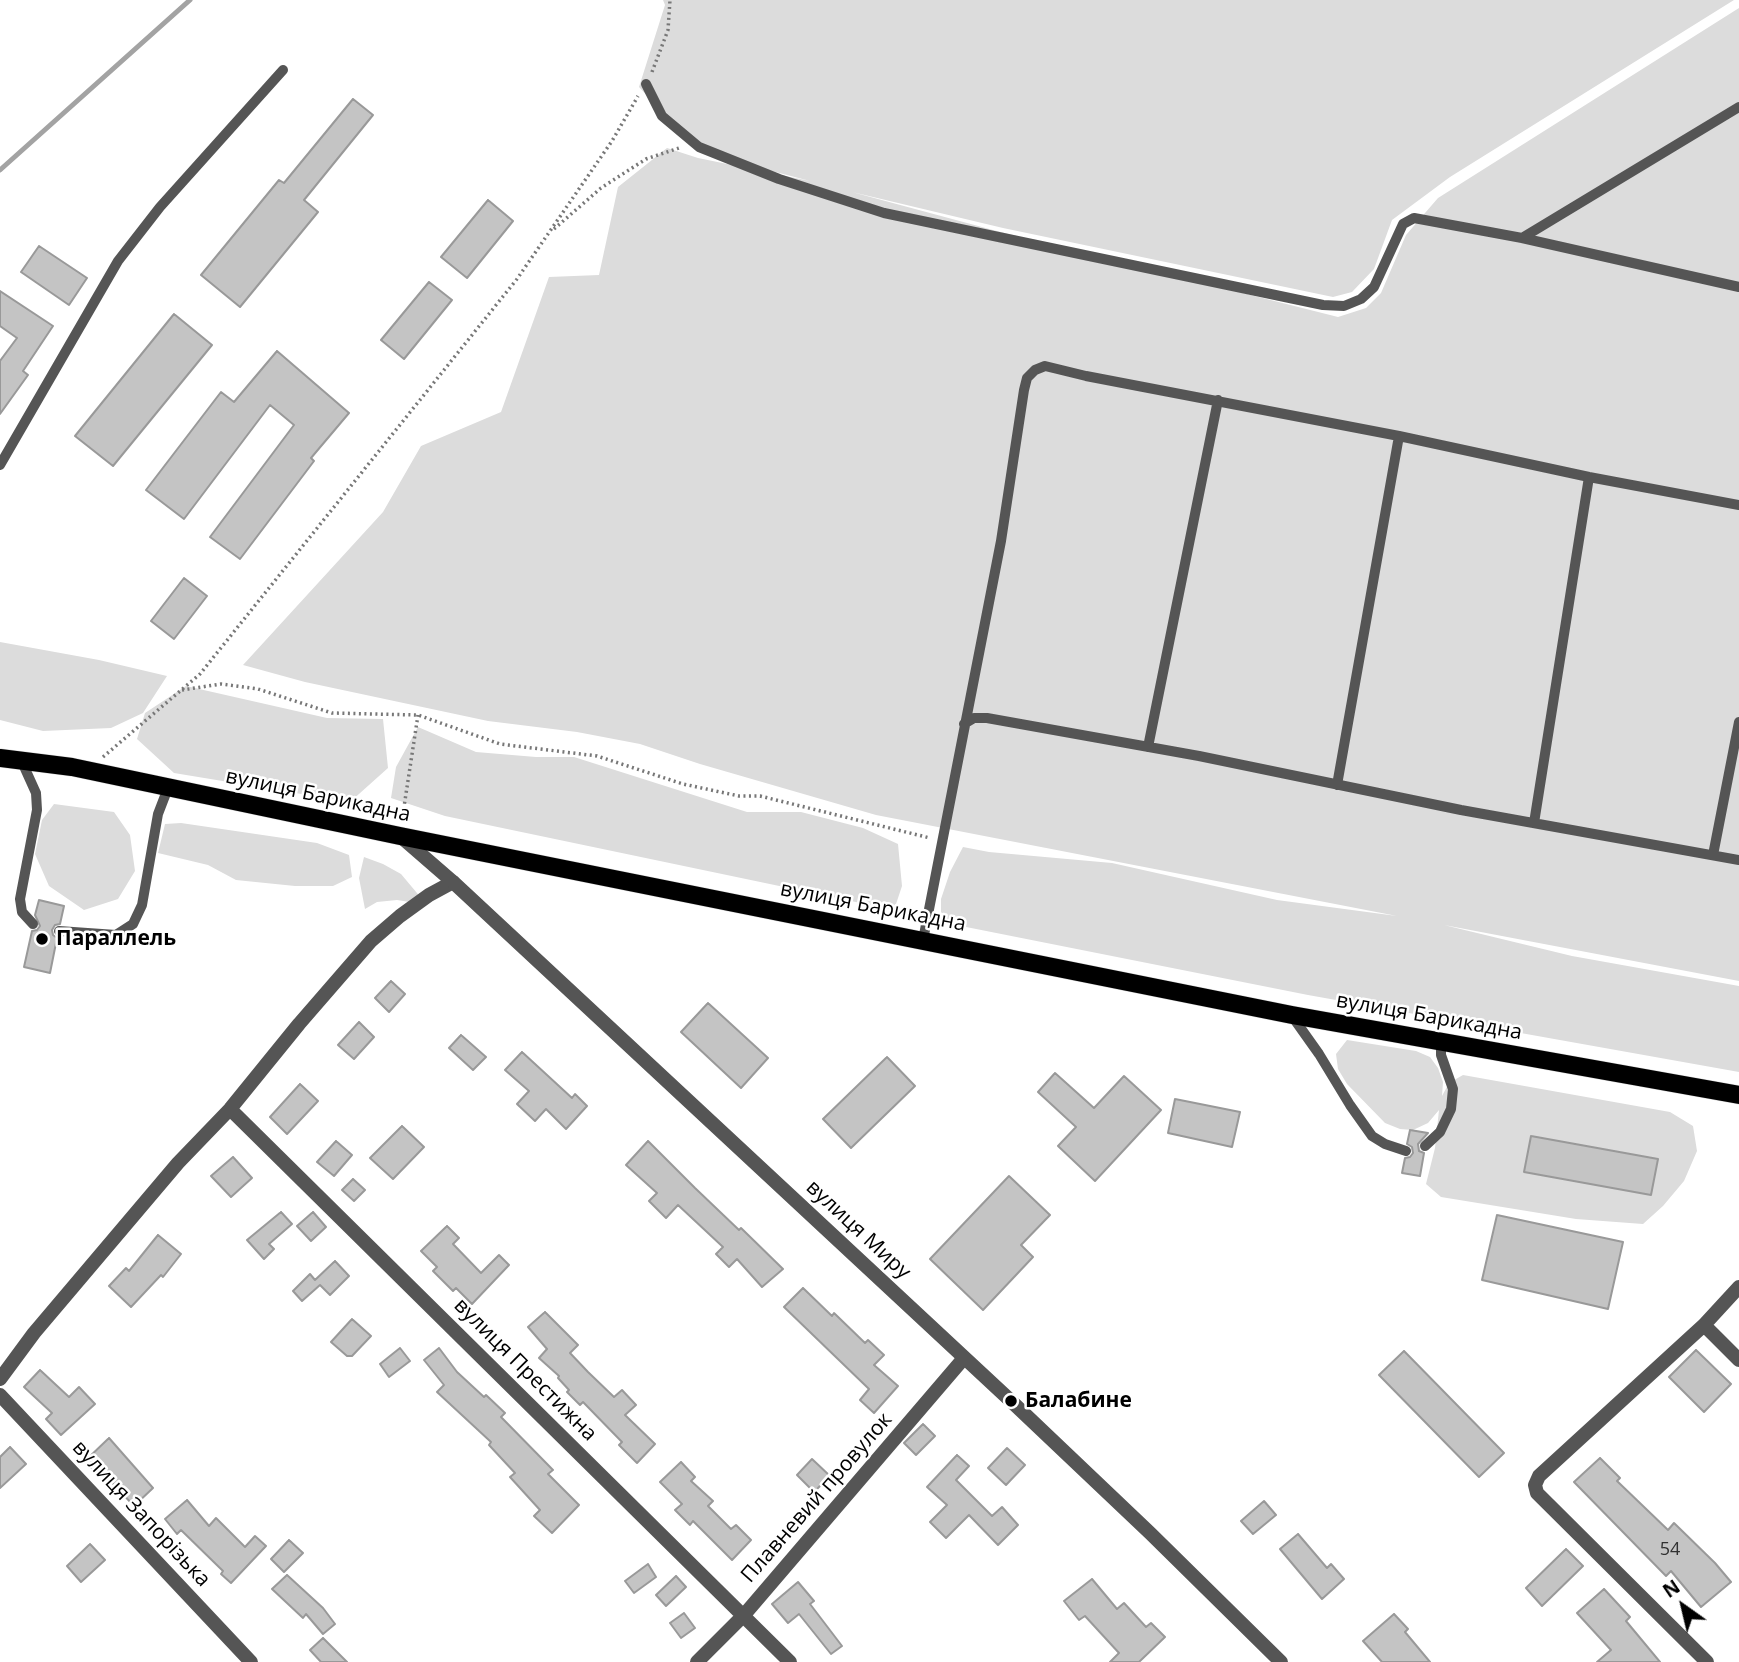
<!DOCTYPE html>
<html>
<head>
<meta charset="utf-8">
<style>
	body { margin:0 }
	#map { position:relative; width:1739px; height:1662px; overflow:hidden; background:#fff; font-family:"Open Sans",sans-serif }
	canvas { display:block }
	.north { position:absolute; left:1648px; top:1571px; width:70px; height:70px; -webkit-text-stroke:5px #fff; paint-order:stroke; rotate:326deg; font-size:19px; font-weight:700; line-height:28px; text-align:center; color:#000 }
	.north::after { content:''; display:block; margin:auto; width:24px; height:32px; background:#000; clip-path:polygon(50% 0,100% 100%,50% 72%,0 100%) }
</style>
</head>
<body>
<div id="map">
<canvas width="1739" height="1662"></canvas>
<div class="north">N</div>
</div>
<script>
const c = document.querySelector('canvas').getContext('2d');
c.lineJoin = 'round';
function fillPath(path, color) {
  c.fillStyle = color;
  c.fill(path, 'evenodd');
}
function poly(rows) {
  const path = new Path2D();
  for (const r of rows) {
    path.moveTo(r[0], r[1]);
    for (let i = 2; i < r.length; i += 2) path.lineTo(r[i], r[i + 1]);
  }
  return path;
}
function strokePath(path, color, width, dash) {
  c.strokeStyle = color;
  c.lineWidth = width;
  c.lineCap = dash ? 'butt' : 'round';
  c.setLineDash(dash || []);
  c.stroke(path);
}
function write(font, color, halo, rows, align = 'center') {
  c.font = font + ' "Open Sans",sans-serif';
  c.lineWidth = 5;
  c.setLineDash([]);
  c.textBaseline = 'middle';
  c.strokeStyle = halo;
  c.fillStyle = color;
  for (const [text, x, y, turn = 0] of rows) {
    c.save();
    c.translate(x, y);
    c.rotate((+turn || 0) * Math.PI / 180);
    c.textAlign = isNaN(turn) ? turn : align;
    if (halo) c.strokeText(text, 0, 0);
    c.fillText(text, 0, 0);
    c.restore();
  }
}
fillPath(poly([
	[663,0,1734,0,1450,177,1392,220,1374,269,1352,292,1333,297,1003,228,852,192,993,230,1338,317,1366,308,1381,293,1406,235,1438,198,1739,8,1739,981,1444,925,1572,956,1739,986,1739,1072,1308,995,941,922,941,899,950,872,963,847,989,852,1112,863,1277,900,1397,916,876,815,700,764,640,744,577,732,488,721,305,682,243,665,383,512,421,446,501,412,549,277,599,275,618,187,667,148,698,158,810,181,699,152,639,87,665,5],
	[0,642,99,660,167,676,143,713,111,728,43,731,0,720],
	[186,686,327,718,383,719,388,768,350,802,174,773,137,739,145,713],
	[418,727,476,752,536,757,574,757,747,812,801,812,863,828,898,844,902,886,894,910,445,816,391,798,396,767],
	[54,804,114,812,130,835,135,871,118,899,84,910,49,886,35,854,42,820],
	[181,823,317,843,349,855,352,877,333,886,295,886,236,880,208,865,158,853,165,824],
	[364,857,383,864,401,874,422,899,416,903,397,900,377,902,365,909,359,878],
	[1347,1040,1416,1051,1430,1057,1438,1068,1443,1082,1442,1096,1449,1083,1463,1075,1670,1112,1693,1126,1697,1151,1684,1181,1663,1206,1643,1224,1576,1219,1441,1197,1426,1184,1435,1148,1439,1110,1428,1123,1413,1130,1400,1129,1385,1123,1347,1084,1338,1069,1336,1054]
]), '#dcdcdc');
strokePath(poly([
	[0,170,190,0]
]), '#a3a3a3', 5);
const building = poly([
	[353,99,373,115,304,200,318,212,240,307,201,275,279,180,284,183,353,99],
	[488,200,513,221,467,278,441,257,488,200],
	[39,246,87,278,69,305,21,272,39,246],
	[429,282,452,300,404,359,381,340,429,282],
	[0,291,53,326,23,371,28,375,0,414,0,361,17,338,0,326,0,291],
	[174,314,212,345,113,466,75,436,174,314],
	[277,351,349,413,311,458,314,461,240,559,210,537,294,425,270,405,184,519,146,490,221,392,234,402,277,351],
	[184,578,207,596,174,639,151,621,184,578],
	[39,900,64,906,60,924,55,925,52,930,53,935,57,938,50,973,24,967,32,931,37,930,40,926,35,915,39,900],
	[391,981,405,994,389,1012,375,998,391,981],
	[708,1003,768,1058,741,1088,681,1032,708,1003],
	[359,1022,374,1037,354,1059,338,1045,359,1022],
	[461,1035,486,1057,473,1070,449,1048,461,1035],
	[522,1052,572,1098,575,1094,587,1106,566,1129,546,1109,535,1121,517,1104,529,1091,505,1070,522,1052],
	[887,1057,915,1086,851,1148,823,1119,887,1057],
	[1055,1073,1094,1108,1124,1076,1161,1110,1095,1181,1058,1146,1076,1127,1038,1092,1055,1073],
	[300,1084,318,1101,287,1134,270,1117,300,1084],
	[1175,1099,1240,1112,1232,1147,1168,1133,1175,1099],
	[402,1126,424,1147,393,1179,370,1158,402,1126],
	[1410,1130,1428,1133,1418,1144,1419,1151,1424,1153,1420,1176,1402,1173,1405,1158,1410,1157,1413,1153,1412,1147,1407,1144,1410,1130],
	[1531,1136,1658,1159,1651,1195,1524,1172,1531,1136],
	[336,1141,352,1155,334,1176,317,1162,336,1141],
	[648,1141,695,1188,739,1230,741,1228,783,1269,762,1287,737,1259,729,1267,716,1254,723,1247,678,1205,666,1218,649,1201,657,1193,626,1165,648,1141],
	[233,1157,252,1178,231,1197,211,1176,233,1157],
	[1009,1176,1050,1215,1021,1245,1033,1257,983,1310,930,1259,1009,1176],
	[353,1179,365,1190,354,1201,342,1190,353,1179],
	[281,1212,292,1224,269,1244,274,1249,264,1259,247,1240,281,1212],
	[313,1212,326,1227,311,1241,297,1226,313,1212],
	[1497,1215,1623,1242,1608,1309,1482,1280,1497,1215],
	[447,1226,459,1238,453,1244,481,1273,499,1255,509,1265,472,1304,456,1288,453,1291,433,1271,437,1267,421,1251,447,1226],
	[158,1235,181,1254,163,1277,161,1275,131,1307,109,1286,126,1268,129,1271,158,1235],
	[335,1261,349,1276,330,1295,320,1285,302,1301,293,1291,310,1274,315,1280,335,1261],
	[803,1288,832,1316,834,1313,865,1343,868,1340,884,1355,874,1365,898,1386,874,1413,860,1400,869,1389,784,1307,803,1288],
	[545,1312,578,1345,570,1353,588,1372,614,1397,622,1390,636,1405,625,1415,655,1444,637,1463,619,1445,622,1442,583,1402,580,1405,567,1392,569,1390,558,1378,559,1376,539,1358,547,1349,528,1327,545,1312],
	[352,1319,371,1336,352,1356,347,1356,331,1342,352,1319],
	[400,1348,410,1361,389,1377,380,1364,400,1348],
	[439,1348,457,1372,484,1397,486,1395,505,1413,501,1417,553,1470,548,1474,579,1505,552,1533,534,1516,540,1510,510,1477,515,1473,489,1445,491,1442,437,1392,444,1385,424,1360,439,1348],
	[1696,1350,1731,1384,1704,1412,1669,1377,1696,1350],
	[1404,1351,1504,1453,1479,1477,1379,1375,1404,1351],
	[40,1370,69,1397,79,1387,95,1404,61,1435,46,1419,52,1413,24,1387,40,1370],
	[923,1424,935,1436,916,1455,904,1443,923,1424],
	[109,1438,153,1488,134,1506,101,1471,97,1474,85,1461,109,1438],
	[10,1447,26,1464,0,1488,0,1457,10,1447],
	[1007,1448,1025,1465,1006,1485,988,1468,1007,1448],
	[957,1455,969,1466,956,1480,992,1516,1002,1507,1018,1525,998,1545,969,1515,946,1538,930,1522,947,1505,927,1487,957,1455],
	[1600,1458,1620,1478,1617,1481,1668,1530,1674,1523,1715,1563,1731,1582,1701,1607,1671,1571,1666,1576,1574,1482,1600,1458],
	[812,1459,830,1476,814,1492,797,1475,812,1459],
	[681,1462,695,1477,691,1481,713,1501,708,1506,731,1529,736,1525,751,1540,732,1560,693,1521,690,1525,675,1510,682,1504,660,1482,681,1462],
	[187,1500,209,1526,216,1518,245,1547,255,1536,266,1546,231,1583,221,1574,223,1571,181,1530,177,1534,165,1519,187,1500],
	[1264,1501,1276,1515,1253,1534,1241,1521,1264,1501],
	[1298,1534,1327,1568,1331,1564,1344,1579,1322,1599,1280,1549,1298,1534],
	[289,1540,303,1553,284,1572,271,1559,289,1540],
	[90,1544,105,1560,81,1582,67,1566,90,1544],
	[1566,1549,1583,1566,1542,1606,1526,1588,1566,1549],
	[648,1564,656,1577,634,1593,625,1581,648,1564],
	[287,1575,323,1608,335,1624,323,1634,306,1614,303,1618,272,1589,287,1575],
	[676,1576,686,1587,666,1606,656,1595,676,1576],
	[1092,1579,1117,1609,1124,1603,1146,1627,1151,1623,1165,1637,1139,1662,1110,1662,1119,1653,1085,1616,1079,1620,1064,1601,1092,1579],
	[798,1582,814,1601,810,1604,842,1646,831,1654,799,1614,788,1623,772,1604,798,1582],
	[1604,1589,1630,1617,1626,1621,1660,1662,1597,1662,1611,1650,1577,1613,1604,1589],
	[684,1613,695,1628,681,1638,670,1623,684,1613],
	[1394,1614,1408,1629,1405,1632,1430,1662,1382,1662,1363,1641,1394,1614],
	[323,1638,347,1662,321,1662,310,1650,323,1638]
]);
fillPath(building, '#c4c4c4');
strokePath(building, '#999', 2);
const primary = poly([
	[0,758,72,767,400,836,1292,1015,1739,1095]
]);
strokePath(primary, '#dbdbdb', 19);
strokePath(poly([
	[652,72,668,30,670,0],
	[554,229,601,188,646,159,679,148],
	[182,690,221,684,258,689,332,713,418,715,500,744,597,756,683,784,739,796,760,796,930,838],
	[103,757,200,674,517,279,612,141,638,96],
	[402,820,418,715]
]), '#777', 3.5, [2, 3.5]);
strokePath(poly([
	[646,84,662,116,699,147,779,179,884,213,1323,305,1344,306,1361,299,1374,287,1403,224,1414,218,1522,238,1739,287],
	[1522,238,1739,107],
	[0,465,118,261,160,207,283,70],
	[964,724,974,718,987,718,1199,756,1461,810,1739,860],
	[1148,747,1218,400],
	[22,762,36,793,37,810,20,899,22,912,33,924],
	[1337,785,1399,436],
	[1534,823,1589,477],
	[1713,855,1739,722],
	[59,931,116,935,133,924,142,905,158,814,168,788],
	[923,940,1001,541,1024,390,1027,378,1035,370,1045,366,1086,376,1399,436,1589,477,1739,505],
	[1292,1016,1319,1054,1350,1105,1372,1136,1385,1144,1406,1151],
	[1425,1146,1440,1132,1451,1109,1453,1089,1441,1055,1441,1044]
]), '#555', 10);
strokePath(poly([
	[230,1109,790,1662],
	[1704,1325,1739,1360],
	[0,1379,34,1333,178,1163,230,1109,299,1024,371,941,400,916,429,895,453,882],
	[0,1395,251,1662],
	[697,1662,744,1615,964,1358],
	[1707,1662,1537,1493,1535,1485,1539,1476,1704,1325,1739,1287]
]), '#555', 14);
strokePath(poly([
	[400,836,453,882,1011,1401,1150,1533,1281,1662]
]), '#555', 14);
strokePath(primary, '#000', 18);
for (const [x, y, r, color] of [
	[42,939,7,"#000"],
	[1011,1401,7,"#000"]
]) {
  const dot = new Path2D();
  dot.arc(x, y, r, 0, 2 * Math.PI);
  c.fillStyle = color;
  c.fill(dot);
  strokePath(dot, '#fff', 2.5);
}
write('18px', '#313131', null, [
	["54",1670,1550]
]);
write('21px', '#000', '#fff', [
	["вулиця Барикадна",318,796,12],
	["вулиця Барикадна",873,907,11],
	["вулиця Барикадна",1429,1017,10],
	["вулиця Миру",858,1230,43],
	["вулиця Престижна",525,1370,45],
	["Плавневий провулок",817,1498,-49],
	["вулиця Запорізька",141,1514,47]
]);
write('bold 21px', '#000', '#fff', [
	["Параллель",56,939],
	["Балабине",1025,1401]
], 'left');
</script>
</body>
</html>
